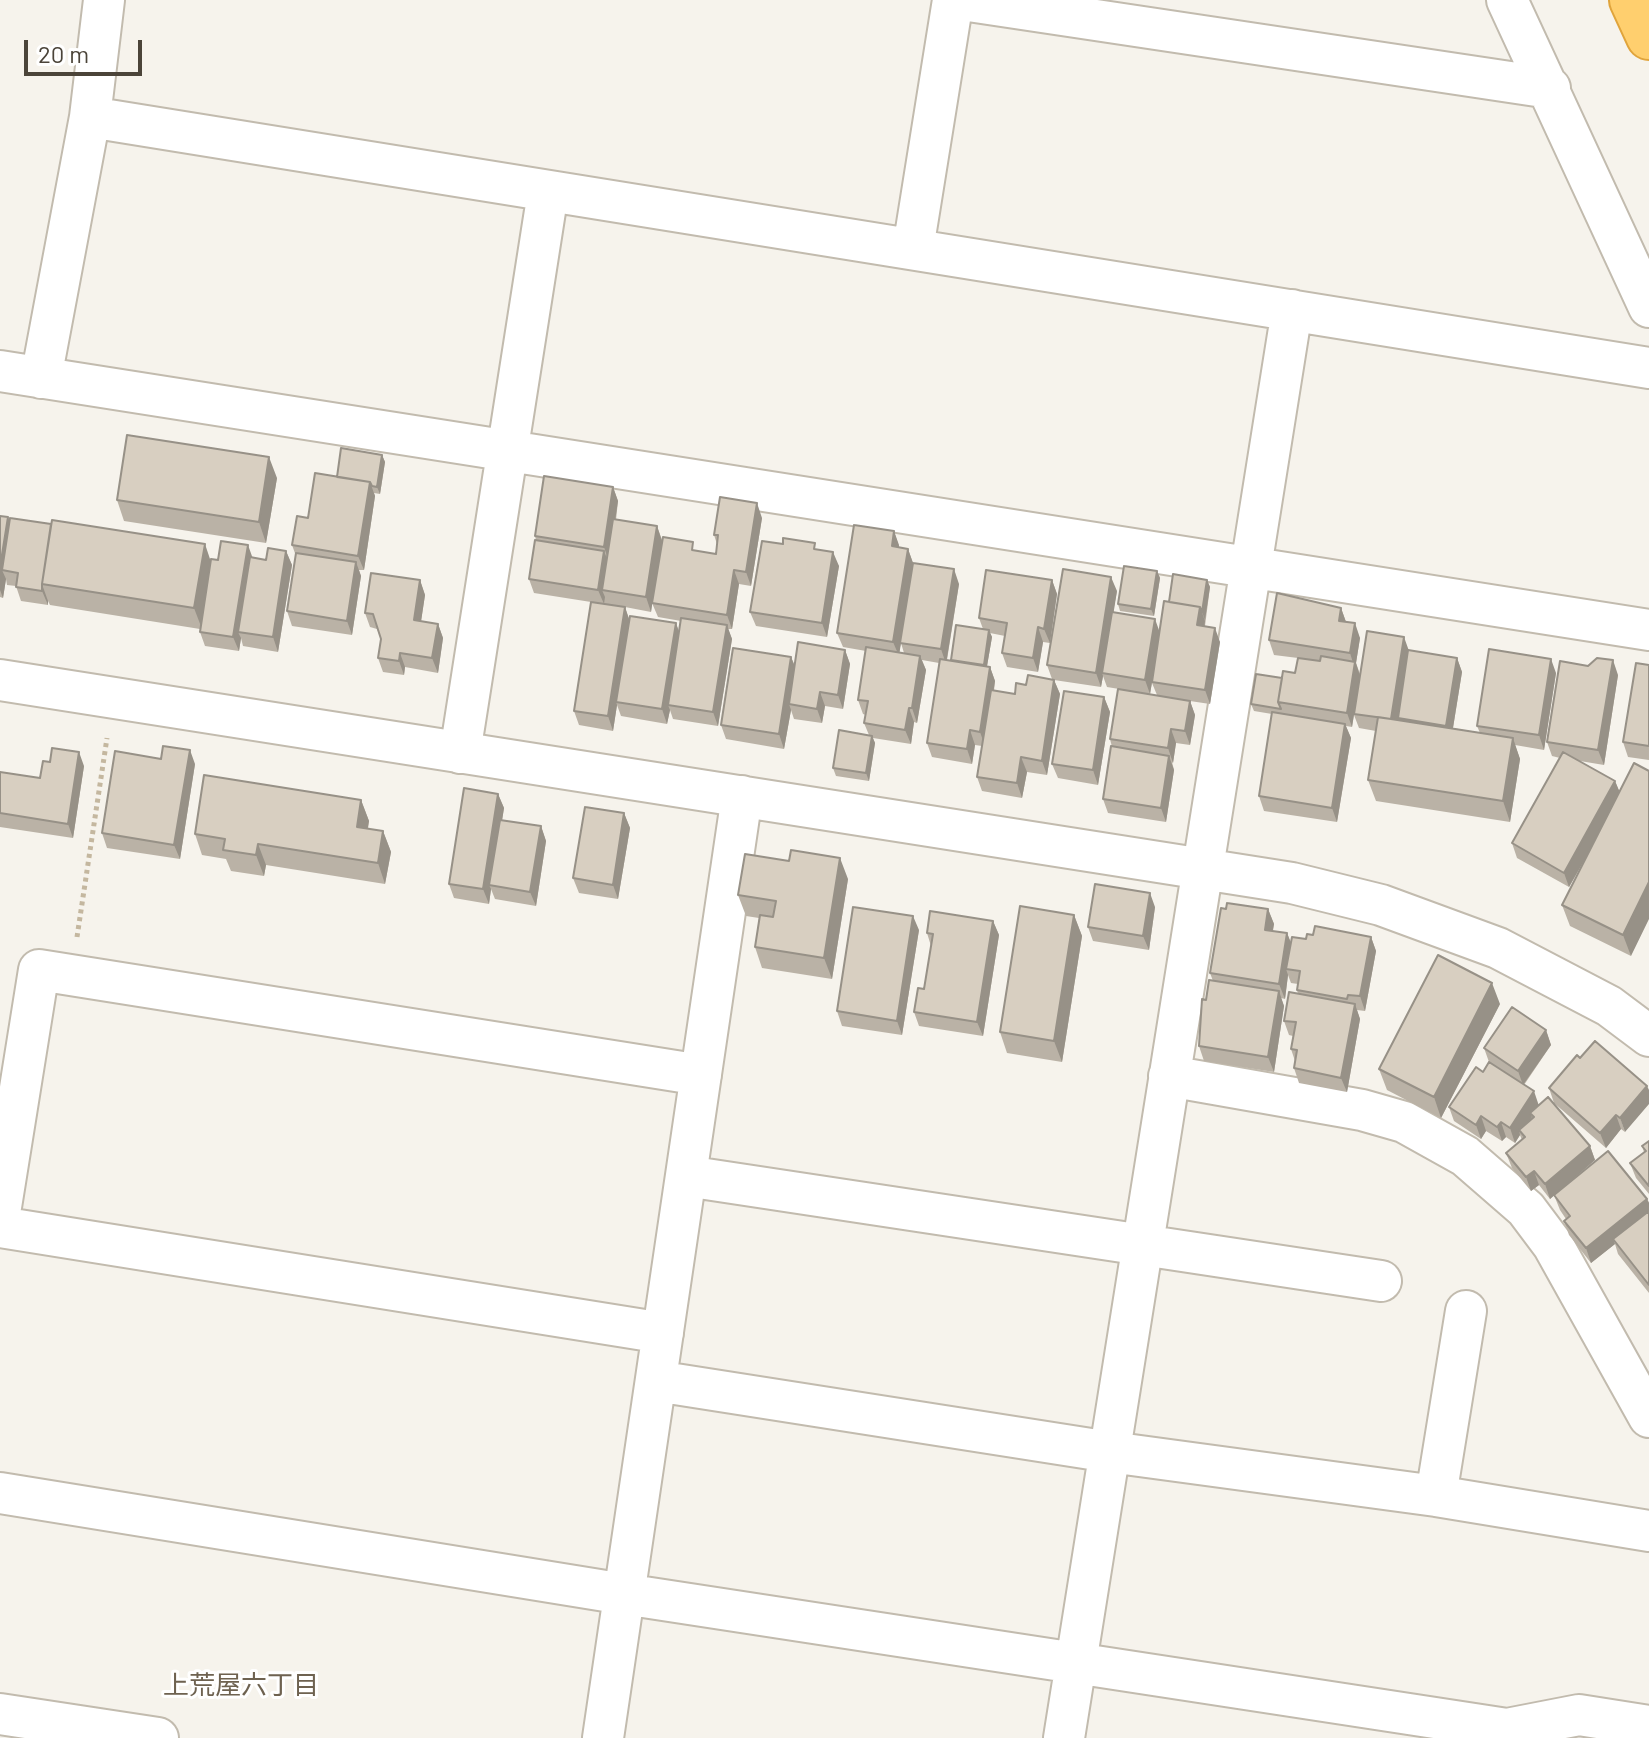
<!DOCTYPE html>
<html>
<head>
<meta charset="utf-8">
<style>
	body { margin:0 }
	#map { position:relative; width:1649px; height:1738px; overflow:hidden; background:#f6f3ec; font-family:Barlow,sans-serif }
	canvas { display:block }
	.scale { position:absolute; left:24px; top:40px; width:118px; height:36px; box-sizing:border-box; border:4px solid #4b4439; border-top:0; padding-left:10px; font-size:24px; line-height:28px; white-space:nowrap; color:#4b4439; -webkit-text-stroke:6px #fff; paint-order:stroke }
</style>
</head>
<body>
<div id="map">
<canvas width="1649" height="1738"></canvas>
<div class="scale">20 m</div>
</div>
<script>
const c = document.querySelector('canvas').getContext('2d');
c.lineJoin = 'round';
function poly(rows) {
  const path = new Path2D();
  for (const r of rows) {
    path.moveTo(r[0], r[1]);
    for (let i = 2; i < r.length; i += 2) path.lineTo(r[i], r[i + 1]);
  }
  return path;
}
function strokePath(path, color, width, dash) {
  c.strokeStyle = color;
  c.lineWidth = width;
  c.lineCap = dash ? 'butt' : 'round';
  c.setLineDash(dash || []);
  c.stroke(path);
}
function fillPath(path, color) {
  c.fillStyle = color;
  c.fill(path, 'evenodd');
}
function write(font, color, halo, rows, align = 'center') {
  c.font = font + ' Barlow,"Noto Sans JP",sans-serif';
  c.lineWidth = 6;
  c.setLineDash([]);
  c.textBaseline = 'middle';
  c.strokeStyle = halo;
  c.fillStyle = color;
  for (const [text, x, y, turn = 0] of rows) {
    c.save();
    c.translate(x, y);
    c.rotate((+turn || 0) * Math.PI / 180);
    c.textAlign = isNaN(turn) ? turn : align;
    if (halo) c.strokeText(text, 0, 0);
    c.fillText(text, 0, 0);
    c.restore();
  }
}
const minor = poly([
	[962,0,1550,88],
	[1507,0,1649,307],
	[90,117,1649,368],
	[913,249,953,0],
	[0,371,1649,630],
	[41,378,90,117,104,0],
	[0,680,1292,883,1381,905,1498,948,1609,1006,1649,1036],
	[460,753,548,192],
	[1169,1076,1362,1110,1404,1122,1465,1156,1526,1209,1553,1245,1649,1417],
	[686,1176,1381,1281],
	[0,1213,39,970,701,1075],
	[0,1227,663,1333],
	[656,1381,1110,1452,1436,1496,1649,1531],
	[0,1493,624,1594,1507,1729,1579,1715,1649,1726],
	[1436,1496,1466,1311],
	[0,1714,158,1738],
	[603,1738,742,796],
	[1064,1738,1292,310]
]);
const highway = poly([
	[1632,0,1649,37]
]);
strokePath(minor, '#c2bbae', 44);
strokePath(highway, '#e0a43c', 48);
strokePath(poly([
	[77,937,107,738]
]), '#c4b79f', 5, [4, 4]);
strokePath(minor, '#fff', 40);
strokePath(highway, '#ffcf6e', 44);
fillPath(poly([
	[382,455,385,462,380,494,374,493,375,496,364,570,359,570,361,576,352,635,292,626,287,611,296,556,292,545,308,518,337,477],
	[277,478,266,543,124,521,117,500],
	[613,487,618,501,616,520,657,526,662,540,697,551,716,554,717,544,714,535,762,518,751,586,739,584,732,629,728,629,732,639,718,726,673,719,670,710,667,724,621,716,617,705,613,731,579,725,574,711,591,602,534,593,529,579,536,540,535,536],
	[652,603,658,617,681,621,679,632,676,623,629,619,625,607,651,612],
	[0,516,10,522,211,561,253,558,266,560,286,551,292,565,278,652,243,646,241,638,239,651,205,646,200,632,200,629,50,605,48,601,48,605,21,601,16,586,7,585,6,579,3,598,0,597],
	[894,531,899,547,908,549,913,563,959,584,947,660,951,661,983,629,979,618,1052,580,1057,594,1050,643,1043,642,1038,672,1007,667,1002,653,1005,636,990,633,992,637,987,666,990,667,995,681,994,691,1015,694,1026,685,1052,679,1047,665,1117,591,1113,612,1159,632,1169,602,1207,580,1210,587,1205,626,1220,642,1210,704,1190,701,1195,715,1190,745,1176,743,1173,763,1172,762,1174,770,1166,822,1108,813,1103,799,1112,747,1110,739,1157,695,1152,683,1150,694,1107,687,1103,676,1101,687,1054,680,1060,694,1047,775,1027,772,1022,798,982,791,977,777,982,746,975,745,972,764,932,757,927,743,939,663,922,660,926,670,917,723,914,722,911,744,873,738,875,743,869,781,836,776,833,768,869,735,864,723,866,715,863,714,858,700,866,651,843,647,837,633],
	[901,643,904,653,899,652],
	[817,549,839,566,827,637,756,626,750,612],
	[1157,571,1160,578,1154,616,1120,611,1118,604],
	[420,580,425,595,421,621,438,624,443,638,438,673,405,667,404,675,383,672,378,658,381,639,377,629,370,627,365,613],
	[1341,608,1346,622,1360,638,1356,663,1360,674,1409,650,1457,658,1462,672,1453,728,1480,733,1477,726,1556,673,1544,750,1515,745,1520,759,1510,822,1376,801,1368,780,1376,731,1359,728,1354,715,1352,727,1346,726,1351,738,1337,822,1264,811,1259,796,1272,714,1254,711,1251,704,1282,678,1295,673,1298,658,1274,655,1269,640],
	[845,650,850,664,843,709,825,706,822,723,794,719,791,710,784,749,726,739,721,725,791,657,795,666],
	[1649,665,1649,760,1628,757,1623,742],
	[1618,675,1604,765,1580,761,1615,781,1619,791,1631,956,1570,926,1562,905,1587,856,1569,887,1517,858,1512,843,1560,758,1552,756,1547,742],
	[1104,697,1110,712,1098,785,1058,778,1052,764],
	[195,764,180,859,107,848,102,833],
	[84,766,73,838,0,827,0,772,40,778],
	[498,794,504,808,502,820,541,826,546,841,536,906,495,899,491,889,489,904,454,898,449,884],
	[361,800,369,821,368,829,383,831,391,852,385,884,266,865,264,876,231,871,226,859,202,855,195,834],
	[624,813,630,828,618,899,579,893,573,878],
	[848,879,832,979,762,968,755,947,759,918,746,916,738,895],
	[1155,907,1149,950,1093,941,1088,927],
	[1226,909,1268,909,1274,924,1273,931,1287,933,1291,943,1306,939,1313,935,1371,937,1376,951,1365,1011,1357,1010,1360,1019,1347,1092,1299,1083,1294,1068,1295,1061,1291,1049,1293,1036,1289,1035,1284,1021,1298,994,1297,990,1298,984,1291,983,1288,975,1285,999,1281,998,1284,1006,1274,1072,1204,1061,1199,1046,1206,1000,1213,981,1210,973],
	[1074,915,1082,936,1062,1062,1007,1053,1000,1032],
	[993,921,999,935,983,1036,919,1026,914,1012,924,989,931,946,927,933],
	[919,930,902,1035,842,1026,837,1011],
	[1500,1004,1441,1118,1387,1090,1379,1069],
	[1546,1030,1551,1045,1524,1085,1539,1105,1590,1146,1595,1160,1550,1199,1539,1185,1531,1191,1512,1168,1506,1153,1522,1140,1520,1135,1515,1143,1506,1137,1502,1141,1486,1131,1481,1139,1454,1121,1449,1107,1483,1072,1489,1062,1484,1048],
	[1595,1041,1625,1132,1621,1129,1606,1148,1554,1103,1549,1088,1580,1058],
	[1649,1141,1649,1194,1636,1178,1630,1163,1644,1152,1642,1146],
	[1554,1195,1647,1199,1649,1203,1649,1293,1618,1254,1615,1244,1591,1263,1569,1235,1564,1221,1566,1219,1560,1210]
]), '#bab2a6');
fillPath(poly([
	[382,455,385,462,380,494,377,487],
	[269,457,277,478,266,543,259,522],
	[370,482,375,496,364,570,358,556],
	[613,487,618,501,609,562,604,547],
	[757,503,762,518,751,586,746,572],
	[8,517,13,532,2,570,6,579,3,598,0,590,0,567],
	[657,526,662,541,651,612,646,597],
	[894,531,899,545,897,560,892,546],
	[205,544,212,565,202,629,194,608],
	[248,545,253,559,238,632,241,638,239,651,233,637],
	[908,549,913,563,899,656,893,642],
	[286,551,292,565,278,652,273,637],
	[604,551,610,566,602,590,605,597,604,604,598,590],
	[833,552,839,566,827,637,822,623],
	[356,562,361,576,352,635,347,621],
	[954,569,959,584,946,664,941,649],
	[734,570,739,584,732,629,727,615],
	[1157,571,1160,578,1154,616,1151,609],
	[1111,577,1117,591,1104,673,1102,673,1103,676,1101,687,1096,673],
	[420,580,425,595,419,635,414,620],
	[1052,580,1057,594,1050,643,1044,629],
	[1207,580,1210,587,1205,620,1202,612],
	[43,587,48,601,48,605,42,591],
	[625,607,630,622,616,702,617,705,613,731,608,716],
	[1200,607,1205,621,1203,639,1197,625],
	[1341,608,1346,622,1339,621],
	[1155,619,1160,633,1150,694,1145,680],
	[676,623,681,638,668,705,670,710,667,724,662,709],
	[1355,623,1360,638,1356,663,1360,676,1352,727,1347,713,1354,666,1350,653],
	[438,624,443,638,438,673,432,658],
	[727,625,732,639,718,726,713,712],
	[1038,627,1043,642,1038,672,1033,658],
	[1215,628,1220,642,1210,704,1205,690],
	[989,630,992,637,986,672,984,665],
	[1404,637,1409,651,1396,734,1391,719],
	[845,650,850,664,843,709,838,695],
	[400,653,405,667,404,675,399,661],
	[920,656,926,670,917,723,912,708],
	[791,657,797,672,789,704,791,710,784,749,779,734],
	[1457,658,1462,672,1451,740,1446,726],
	[1551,659,1556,673,1544,750,1539,735],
	[1613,660,1618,675,1604,765,1598,750],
	[990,667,995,681,985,746,980,732],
	[1054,680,1060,694,1047,775,1042,761],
	[820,692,825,706,822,723,817,709],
	[1104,697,1110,712,1098,785,1093,770],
	[1190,701,1195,715,1190,745,1185,731],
	[909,708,914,722,911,744,905,730],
	[1345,724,1351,738,1337,822,1332,808],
	[1171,729,1176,743,1173,763,1168,748],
	[970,730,975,745,972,764,967,749],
	[872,736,875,743,869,781,866,773],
	[1513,738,1520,759,1510,822,1503,801],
	[190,750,195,764,180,859,174,845],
	[79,752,84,766,73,838,68,824],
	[1169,756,1174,770,1166,822,1161,808],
	[1021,757,1027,772,1022,798,1017,783],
	[1615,781,1621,795,1569,887,1564,873],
	[498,794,504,808,492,885,489,885,491,889,489,904,483,889],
	[361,800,369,821,364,848,357,827],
	[624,813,630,828,618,899,613,885],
	[541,826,546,841,536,906,530,892],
	[383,831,391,852,385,884,378,863],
	[258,844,266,865,264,876,256,855],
	[840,858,848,879,832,979,824,958],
	[1649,882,1649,919,1631,956,1623,935],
	[1150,893,1155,907,1149,950,1143,936],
	[1268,909,1274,924,1270,944,1265,930],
	[1074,915,1082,936,1062,1062,1054,1041],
	[913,916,919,930,902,1035,897,1021],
	[993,921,999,935,983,1036,977,1022],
	[1287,933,1293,948,1286,969,1288,975,1285,999,1279,984],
	[1371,937,1376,951,1365,1011,1360,996],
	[1492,983,1500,1004,1441,1118,1434,1097],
	[1279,991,1284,1006,1274,1072,1268,1057],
	[1355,1004,1360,1019,1347,1092,1341,1078],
	[1546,1030,1551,1045,1523,1085,1518,1071],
	[1647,1086,1649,1090,1649,1104,1625,1132,1620,1118],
	[1534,1091,1539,1106,1530,1113,1532,1117,1521,1133,1519,1130,1520,1135,1515,1143,1510,1128],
	[1616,1115,1621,1129,1606,1148,1600,1133],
	[1481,1116,1486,1131,1481,1139,1476,1125],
	[1501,1122,1506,1137,1502,1141,1497,1127],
	[1590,1146,1595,1160,1550,1199,1545,1184],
	[1534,1171,1539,1185,1531,1191,1526,1177],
	[1647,1199,1649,1203,1649,1216,1613,1239,1615,1244,1591,1263,1586,1248]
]), '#979187');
const building = poly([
	[127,435,269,457,259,522,117,500,127,435],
	[341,448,382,455,377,487,372,486,370,482,337,477,341,448],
	[315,473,370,482,358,556,292,545,297,516,308,518,315,473],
	[544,476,613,487,604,547,535,536,544,476],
	[720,497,757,503,746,572,734,570,727,615,652,603,663,537,693,542,692,550,716,554,718,535,714,535,720,497],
	[0,516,8,517,0,567,0,516],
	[10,518,51,524,42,584,42,591,16,587,18,573,2,570,10,518],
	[613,519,657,526,646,597,602,590,613,519],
	[52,520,205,544,194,608,42,584,52,520],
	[854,525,894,531,892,546,908,549,893,642,837,633,854,525],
	[783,538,815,543,814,549,833,552,822,623,750,612,762,541,783,544,783,538],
	[535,540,604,551,598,590,529,579,535,540],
	[221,541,248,545,233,637,200,632,211,559,218,560,221,541],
	[268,548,286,551,273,637,238,632,250,557,266,560,268,548],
	[296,553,356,562,347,621,287,611,296,553],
	[913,563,954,569,941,649,900,643,913,563],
	[1124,566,1157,571,1151,609,1118,604,1124,566],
	[1063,569,1111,577,1096,673,1047,665,1063,569],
	[986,570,1052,580,1044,629,1038,627,1033,658,1002,653,1007,623,979,618,986,570],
	[371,573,420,580,414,620,438,624,432,658,400,653,399,661,378,658,381,639,373,614,365,613,371,573],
	[1173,574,1207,580,1202,612,1200,607,1169,602,1173,574],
	[1277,593,1341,608,1339,621,1355,623,1350,653,1269,640,1277,593],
	[1164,601,1200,607,1197,625,1215,628,1205,690,1152,682,1164,601],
	[591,602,625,607,608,716,574,711,591,602],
	[1112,612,1155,619,1145,680,1102,673,1112,612],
	[630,616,676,623,662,709,616,702,630,616],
	[681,618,727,625,713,712,668,705,681,618],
	[956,625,989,630,984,665,951,660,956,625],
	[1367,631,1404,637,1391,719,1354,714,1367,631],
	[798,642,845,650,838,695,820,692,817,709,789,704,798,642],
	[866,647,920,656,912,708,909,708,905,730,864,723,868,701,858,700,866,647],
	[733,648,791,657,779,734,721,725,733,648],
	[1489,649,1551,659,1539,735,1477,726,1489,649],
	[1408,650,1457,658,1446,726,1398,718,1408,650],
	[1321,656,1355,662,1347,713,1278,702,1283,671,1295,673,1298,658,1320,661,1321,656],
	[1597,658,1613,660,1598,750,1547,742,1560,661,1588,666,1597,658],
	[940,659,990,667,980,732,970,730,967,749,927,743,940,659],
	[1636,663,1649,665,1649,746,1623,742,1636,663],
	[1256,674,1282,678,1278,702,1281,709,1251,704,1256,674],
	[1028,675,1054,680,1042,761,1021,757,1017,783,977,777,991,690,1015,694,1016,683,1026,685,1028,675],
	[1118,689,1190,701,1185,731,1171,729,1168,748,1110,739,1118,689],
	[1064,691,1104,697,1093,770,1052,764,1064,691],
	[1272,712,1345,724,1332,808,1259,796,1272,712],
	[1378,717,1513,738,1503,801,1368,780,1378,717],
	[839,730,872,736,866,773,833,768,839,730],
	[163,746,190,750,174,845,102,833,115,751,161,759,163,746],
	[1111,746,1169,756,1161,808,1103,799,1111,746],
	[52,748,79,752,68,824,0,813,0,772,40,778,43,761,50,762,52,748],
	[1563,752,1615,781,1564,873,1512,843,1563,752],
	[1634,763,1649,771,1649,882,1623,935,1562,905,1634,763],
	[204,775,361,800,357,827,383,831,378,863,258,844,256,855,223,850,225,839,195,834,204,775],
	[464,788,498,794,483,889,449,884,464,788],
	[585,807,624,813,613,885,573,878,585,807],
	[500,820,541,826,530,892,489,885,500,820],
	[791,850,840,858,824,958,755,947,760,915,773,917,776,901,738,895,745,854,789,861,791,850],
	[1095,884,1150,893,1143,936,1088,927,1095,884],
	[1227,903,1268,909,1265,930,1287,933,1279,984,1210,973,1221,908,1226,909,1227,903],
	[1020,906,1074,915,1054,1041,1000,1032,1020,906],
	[853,907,913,916,897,1021,837,1011,853,907],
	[930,911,993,921,977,1022,914,1012,918,988,924,989,933,934,927,933,930,911],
	[1315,926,1371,937,1360,996,1348,995,1347,999,1297,990,1300,971,1286,969,1292,937,1306,939,1307,934,1313,935,1315,926],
	[1438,955,1492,983,1434,1097,1379,1069,1438,955],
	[1209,980,1279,991,1268,1057,1199,1046,1202,999,1206,1000,1209,980],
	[1289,992,1355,1004,1341,1078,1294,1068,1297,1050,1291,1049,1296,1022,1284,1021,1289,992],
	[1512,1007,1546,1030,1518,1071,1484,1048,1512,1007],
	[1595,1041,1647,1086,1620,1118,1616,1115,1600,1133,1549,1088,1577,1055,1580,1058,1595,1041],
	[1489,1062,1534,1091,1510,1128,1501,1122,1497,1127,1481,1116,1476,1125,1449,1107,1476,1067,1483,1072,1489,1062],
	[1548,1097,1590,1146,1545,1184,1534,1171,1526,1177,1506,1153,1525,1137,1519,1130,1534,1117,1530,1113,1548,1097],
	[1649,1141,1649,1186,1630,1163,1646,1151,1642,1146,1649,1141],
	[1608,1151,1647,1199,1586,1248,1564,1221,1570,1216,1554,1195,1608,1151],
	[1649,1211,1649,1285,1613,1239,1649,1211]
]);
fillPath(building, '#d8cfc1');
strokePath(building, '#979187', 2);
write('26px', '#6e6250', '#fff', [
	["上荒屋六丁目",241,1685]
]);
</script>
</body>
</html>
